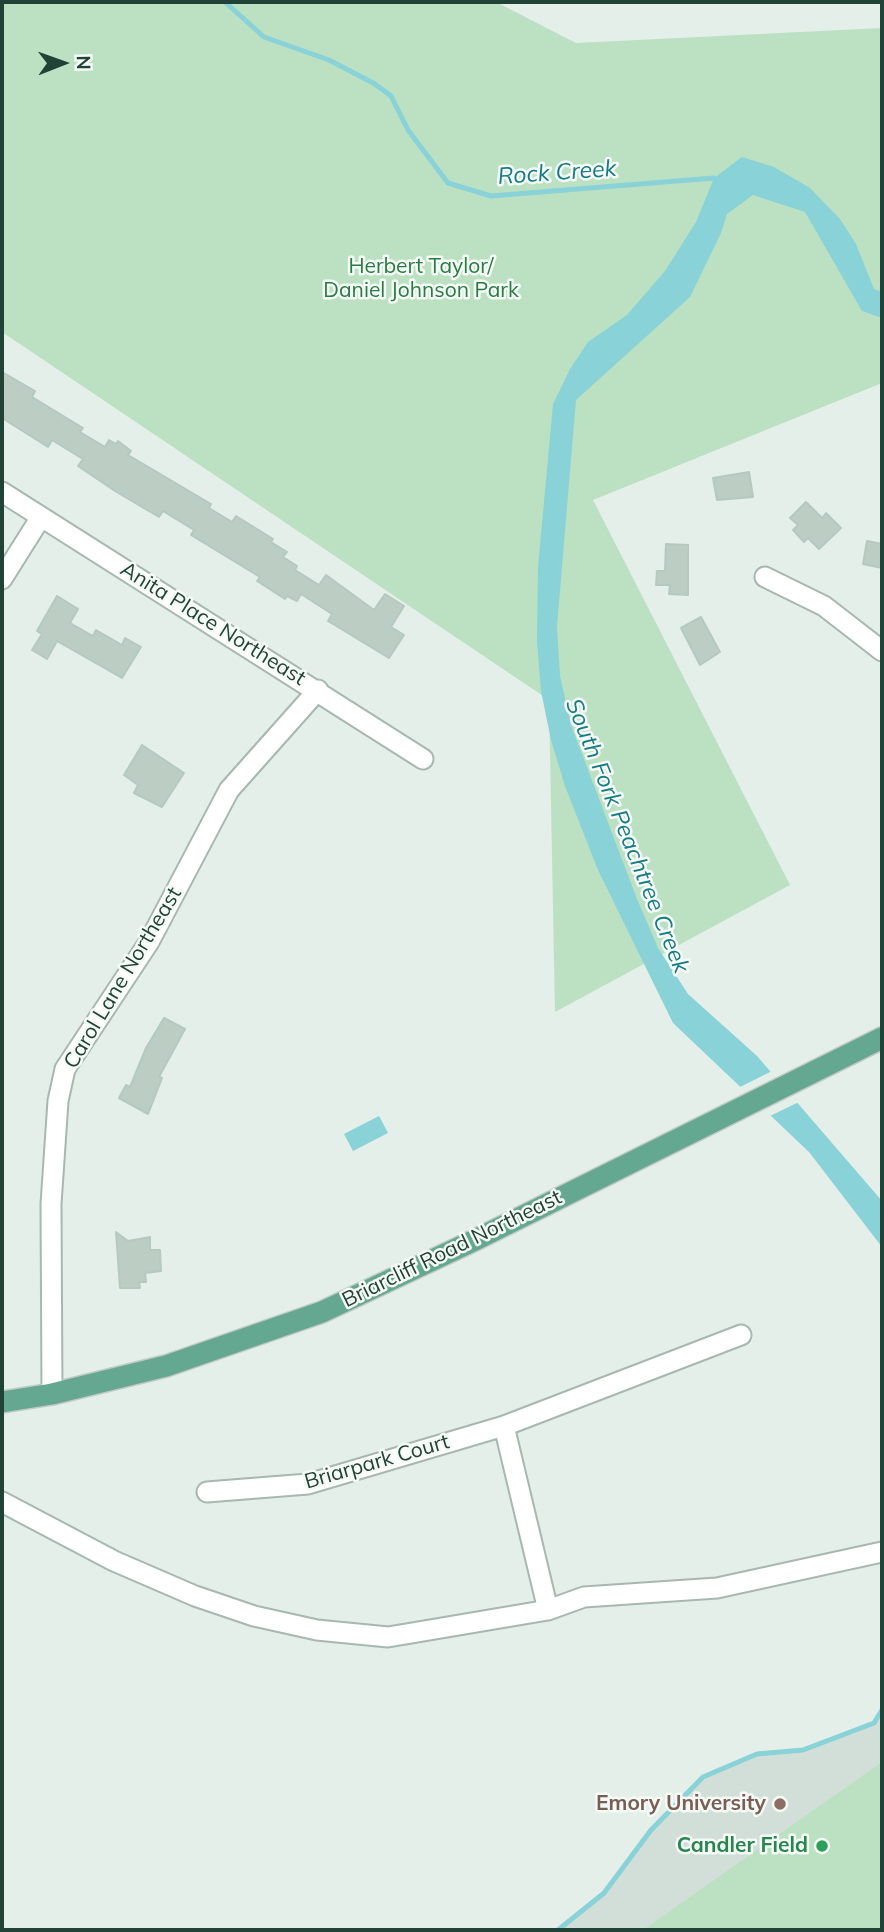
<!DOCTYPE html>
<html>
<head>
<meta charset="utf-8">
<style>
	body { margin:0 }
	#map { position:relative; width:884px; height:1932px; overflow:hidden; background:#e4efe9; font-family:Mulish,sans-serif }
	canvas { display:block }
	.frame { position:absolute; inset:0; border:4px solid #214237; pointer-events:none }
	.north { position:absolute; left:28px; top:28px; width:70px; height:70px; -webkit-text-stroke:5px #f5faf7; paint-order:stroke; rotate:89deg; font-size:19px; font-weight:700; line-height:28px; text-align:center; color:#214237 }
	.north::after { content:''; display:block; margin:auto; width:24px; height:32px; background:#214237; clip-path:polygon(50% 0,100% 100%,50% 72%,0 100%) }
</style>
</head>
<body>
<div id="map">
<canvas width="884" height="1932"></canvas>
<div class="frame"></div>
<div class="north">N</div>
</div>
<script>
const c = document.querySelector('canvas').getContext('2d');
c.lineJoin = 'round';
function fillPath(path, color) {
  c.fillStyle = color;
  c.fill(path, 'evenodd');
}
function poly(rows) {
  const path = new Path2D();
  for (const r of rows) {
    path.moveTo(r[0], r[1]);
    for (let i = 2; i < r.length; i += 2) path.lineTo(r[i], r[i + 1]);
  }
  return path;
}
function strokePath(path, color, width, dash) {
  c.strokeStyle = color;
  c.lineWidth = width;
  c.lineCap = dash ? 'butt' : 'round';
  c.setLineDash(dash || []);
  c.stroke(path);
}
function write(font, color, halo, rows, align = 'center') {
  c.font = font + ' Mulish,sans-serif';
  c.lineWidth = 5;
  c.setLineDash([]);
  c.textBaseline = 'middle';
  c.strokeStyle = halo;
  c.fillStyle = color;
  for (const [text, x, y, turn = 0] of rows) {
    c.save();
    c.translate(x, y);
    c.rotate((+turn || 0) * Math.PI / 180);
    c.textAlign = isNaN(turn) ? turn : align;
    if (halo) c.strokeText(text, 0, 0);
    c.fillText(text, 0, 0);
    c.restore();
  }
}
fillPath(poly([
	[882,1710,882,1930,558,1930,604,1893,651,1830,703,1777,757,1754,804,1750,873,1723]
]), '#d2dfd8');
fillPath(poly([
	[2,2,496,2,576,43,882,28,882,383,593,500,790,885,555,1012,549,700,2,332],
	[882,1762,882,1930,643,1930]
]), '#bbe1c2');
fillPath(poly([
	[742,157,774,167,810,188,840,219,856,244,874,289,882,292,882,318,862,311,805,212,753,195,727,214,721,233,690,297,576,400,557,626,560,676,571,725,637,899,658,948,688,994,757,1056,882,1201,882,1247,809,1152,673,1023,598,870,565,786,551,740,541,691,537,641,538,567,553,404,570,369,588,342,627,315,665,271,696,222,714,178],
	[379,1116,388,1133,353,1151,344,1134]
]), '#88d2d8');
fillPath(poly([
	[774,1070,801,1101,768,1117,738,1088]
]), '#e4efe9');
strokePath(poly([
	[225,2,264,37,329,60,375,84,391,96,408,130,448,183,491,196,714,178],
	[558,1930,604,1893,651,1830,703,1777,757,1754,803,1750,874,1723,882,1710]
]), '#88d2d8', 5);
const building = poly([
	[2,372,35,391,32,397,83,428,80,432,105,447,109,440,116,444,118,441,131,451,128,455,211,504,209,508,232,522,236,516,273,539,271,542,287,552,283,557,297,566,295,570,319,585,326,575,374,610,385,594,404,606,391,627,404,635,389,658,328,621,332,614,301,594,297,601,287,596,285,599,257,581,260,577,191,535,194,530,163,511,159,517,115,491,78,466,83,459,52,440,48,447,2,418,2,372],
	[749,472,753,497,717,500,713,478,749,472],
	[806,502,822,518,826,513,841,528,819,549,808,538,804,542,793,530,798,525,790,518,806,502],
	[867,541,882,544,882,568,863,564,867,541],
	[666,544,688,545,688,595,669,594,670,585,656,585,657,571,665,571,666,544],
	[57,596,78,609,70,623,93,636,96,630,122,645,125,638,141,647,122,678,57,641,47,659,32,650,42,634,37,631,57,596],
	[701,617,720,652,700,665,681,628,701,617],
	[142,745,184,773,162,807,134,793,138,785,124,775,142,745],
	[164,1018,185,1029,159,1077,162,1078,148,1114,119,1098,126,1085,130,1087,146,1048,164,1018],
	[116,1232,128,1241,150,1237,150,1250,160,1250,161,1271,145,1273,146,1282,139,1282,140,1288,120,1288,116,1232]
]);
fillPath(building, '#bccdc4');
strokePath(building, '#b5c9bf', 2);
const minor = poly([
	[2,492,423,759],
	[765,577,824,606,882,651],
	[2,579,41,517],
	[52,1394,51,1204,58,1101,65,1069,149,942,229,790,318,690],
	[504,1426,548,1610],
	[207,1492,308,1484,504,1426,741,1335],
	[2,1502,114,1561,195,1596,254,1616,317,1630,388,1637,548,1610,584,1597,717,1588,882,1552]
]);
const major = poly([
	[2,1402,52,1394,166,1366,322,1312,473,1241,882,1038]
]);
strokePath(minor, '#a6b8b0', 23);
strokePath(major, '#c1cac7', 24);
strokePath(minor, '#fff', 19);
strokePath(major, '#65a891', 21);
for (const [x, y, r, color] of [
	[780,1804,7,"#8d6e63"],
	[822,1846,7,"#2e9e5b"]
]) {
  const dot = new Path2D();
  dot.arc(x, y, r, 0, 2 * Math.PI);
  c.fillStyle = color;
  c.fill(dot);
  strokePath(dot, '#f5faf7', 2.5);
}
write('21px', '#277d41', '#f5faf7', [
	["Herbert Taylor/",421,267],
	["Daniel Johnson Park",421,291]
]);
write('21px', '#214237', '#f5faf7', [
	["Anita Place Northeast",213,624,32],
	["Carol Lane Northeast",123,978,-59],
	["Briarcliff Road Northeast",452,1249,-26],
	["Briarpark Court",377,1462,-16]
]);
write('bold 21px', '#785e54', '#f5faf7', [
	["Emory University",766,1804]
], 'right');
write('bold 21px', '#27864d', '#f5faf7', [
	["Candler Field",808,1846]
], 'right');
write('italic 23px', '#157b84', '#f5faf7', [
	["Rock Creek",557,173,-4],
	["South Fork Peachtree Creek",627,836,68]
]);
</script>
</body>
</html>
